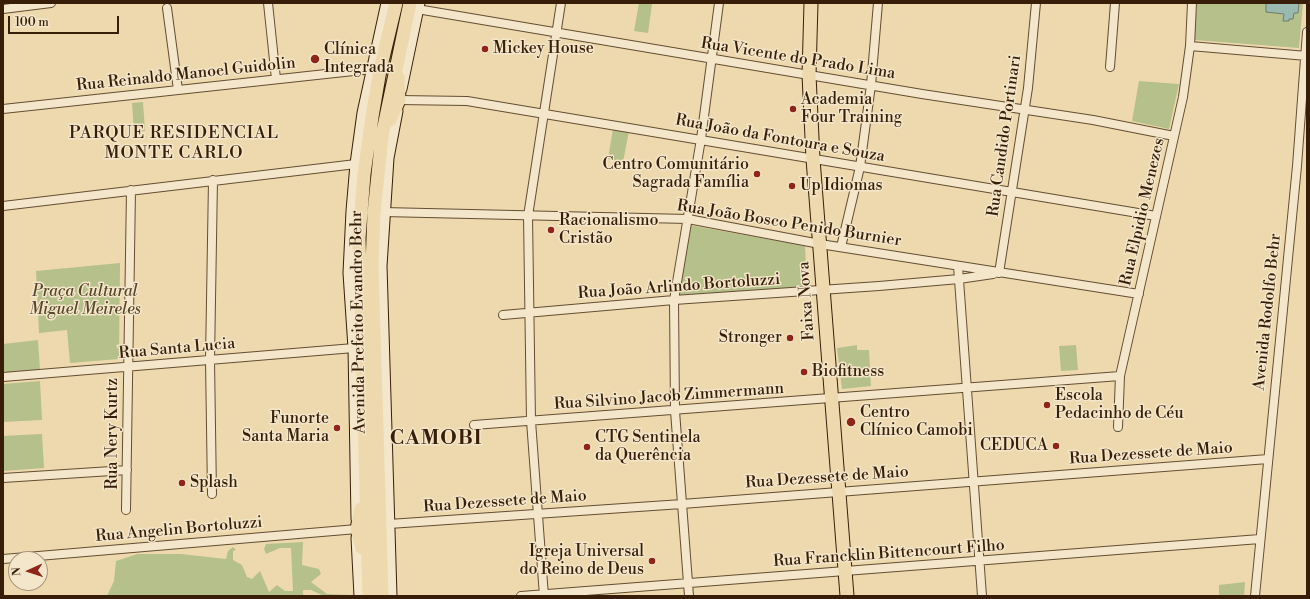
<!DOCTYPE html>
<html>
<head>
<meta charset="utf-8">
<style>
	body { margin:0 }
	#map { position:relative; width:1310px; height:599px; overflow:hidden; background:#edd9ad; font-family:"Libre Bodoni",serif }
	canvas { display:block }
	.frame { position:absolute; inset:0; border:4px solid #381e09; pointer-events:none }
	.north { position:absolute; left:8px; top:551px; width:40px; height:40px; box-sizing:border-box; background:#f3e6ca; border:1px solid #a8967d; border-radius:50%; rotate:267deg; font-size:11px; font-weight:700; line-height:16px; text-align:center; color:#381e09 }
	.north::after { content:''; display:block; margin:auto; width:14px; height:18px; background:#8f2418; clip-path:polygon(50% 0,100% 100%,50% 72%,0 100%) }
	.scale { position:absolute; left:8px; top:16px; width:111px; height:18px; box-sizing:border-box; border:2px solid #381e09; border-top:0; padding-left:5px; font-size:12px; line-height:14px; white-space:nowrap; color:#381e09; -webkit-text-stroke:3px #f3e6ca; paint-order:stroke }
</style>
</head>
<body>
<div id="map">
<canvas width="1310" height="599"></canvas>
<div class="frame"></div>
<div class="north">N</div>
<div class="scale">100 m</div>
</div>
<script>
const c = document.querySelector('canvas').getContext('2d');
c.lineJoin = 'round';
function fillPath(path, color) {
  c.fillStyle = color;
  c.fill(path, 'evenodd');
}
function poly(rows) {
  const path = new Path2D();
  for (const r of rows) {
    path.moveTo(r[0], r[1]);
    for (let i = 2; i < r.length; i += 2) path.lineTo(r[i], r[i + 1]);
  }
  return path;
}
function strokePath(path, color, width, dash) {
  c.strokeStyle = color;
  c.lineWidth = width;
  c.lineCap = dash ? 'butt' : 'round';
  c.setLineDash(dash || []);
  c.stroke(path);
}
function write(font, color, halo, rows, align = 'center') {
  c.font = font + ' "Libre Bodoni",serif';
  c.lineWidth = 3;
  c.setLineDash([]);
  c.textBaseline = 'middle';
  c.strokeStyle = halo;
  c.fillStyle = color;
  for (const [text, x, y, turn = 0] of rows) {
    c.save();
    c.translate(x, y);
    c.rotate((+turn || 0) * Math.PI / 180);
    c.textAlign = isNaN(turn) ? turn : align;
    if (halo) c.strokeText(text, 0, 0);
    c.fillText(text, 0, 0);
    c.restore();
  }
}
fillPath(poly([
	[639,3,652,4,648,33,634,31],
	[1197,3,1303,3,1299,48,1194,40],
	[1139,81,1179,84,1169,129,1132,121],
	[143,102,145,131,134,132,132,103],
	[613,129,629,131,623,162,608,159],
	[689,225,805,246,807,288,678,295],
	[120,263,119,359,70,363,67,330,39,333,36,271],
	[38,340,40,370,3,373,3,344],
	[857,345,857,350,869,350,871,386,842,389,837,348],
	[1076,345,1078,370,1061,371,1059,346],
	[40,381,42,420,3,422,3,384],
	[42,434,44,468,3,471,3,436],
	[303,542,302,565,319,569,321,574,311,582,327,594,351,595,324,596,311,590,303,590,303,596,107,596,114,581,116,561,137,554,181,554,226,559,228,551,233,547,236,550,233,551,233,560,242,565,247,577,252,579,260,571,269,592,277,585,285,591,293,591,291,548,280,548,266,554,264,549,266,544],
	[1245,582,1244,596,1219,596,1219,585]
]), '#b6c08b');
const water = poly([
	[1266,3,1299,3,1298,13,1294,13,1293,19,1289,19,1289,21,1283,21,1284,14,1266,12,1266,3]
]);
fillPath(water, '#9ab9b0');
strokePath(water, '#737b6d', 1);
const minor = poly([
	[268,3,276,79],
	[167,8,178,90],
	[3,9,51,3],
	[417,9,922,94,1093,120,1174,136],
	[1190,46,1307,56],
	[1110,67,1115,3],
	[399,100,467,101,1156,216],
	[3,109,372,69],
	[3,206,356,164],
	[383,212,688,219,820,244,1139,294],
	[841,247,860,167,871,85,878,3],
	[958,266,982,596],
	[999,273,1028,88,1036,3],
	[503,315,674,300,879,286,959,279,993,274],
	[3,377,354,348],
	[474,425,1120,376],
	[1118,427,1120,376,1183,97,1190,46,1192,3],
	[3,478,127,470],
	[212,494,210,360,213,180],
	[126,510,131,190],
	[389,524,682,504,1268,459],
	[3,559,357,529],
	[521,596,1260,539],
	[544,596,531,421,528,216,561,3],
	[689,596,675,411,674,300,701,139,719,3],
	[1255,596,1297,166,1307,32]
]);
const secondary = poly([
	[401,89,419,3],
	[357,519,354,348,349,273,352,211,356,164,363,113,387,3],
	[357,538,360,596],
	[391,596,381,266,388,158,397,111]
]);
const trunk = poly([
	[811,3,809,75,813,159,847,596],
	[390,120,399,100,398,77],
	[361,509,357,529,362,548],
	[369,596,359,238,364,174,372,117,380,70,396,3],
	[382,596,372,266,374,213,382,136,410,3]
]);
strokePath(minor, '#654d32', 10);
strokePath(secondary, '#381e09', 13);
strokePath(trunk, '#381e09', 15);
strokePath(minor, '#f3e6ca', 8);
strokePath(secondary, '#f3e6ca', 11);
strokePath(trunk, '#edd9ad', 13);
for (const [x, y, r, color] of [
	[485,49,4,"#8f2418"],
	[315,59,5,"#8f2418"],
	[793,109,4,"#8f2418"],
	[757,174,4,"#8f2418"],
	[792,186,4,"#8f2418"],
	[551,230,4,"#8f2418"],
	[790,338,4,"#8f2418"],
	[804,372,4,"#8f2418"],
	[1047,405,4,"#8f2418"],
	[851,422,5,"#8f2418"],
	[337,428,4,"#8f2418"],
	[1056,446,4,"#8f2418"],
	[587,447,4,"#8f2418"],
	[182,483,4,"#8f2418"],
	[652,561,4,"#8f2418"]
]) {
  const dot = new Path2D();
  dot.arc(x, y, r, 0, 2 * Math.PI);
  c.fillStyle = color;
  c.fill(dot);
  strokePath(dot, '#f3e6ca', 1.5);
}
write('16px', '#381e09', '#f3e6ca', [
	["Mickey House",493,49],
	["Clínica",324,50],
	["Integrada",324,68],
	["Academia",801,100],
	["Four Training",801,118],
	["Centro Comunitário",749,165,"right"],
	["Sagrada Família",749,183,"right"],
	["Up Idiomas",800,186],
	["Racionalismo",559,221],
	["Cristão",559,239],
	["Stronger",782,338,"right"],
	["Biofitness",812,372],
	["Escola",1055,396],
	["Pedacinho de Céu",1055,414],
	["Centro",860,413],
	["Clínico Camobi",860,431],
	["Funorte",329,419,"right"],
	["Santa Maria",329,437,"right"],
	["CTG Sentinela",595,438],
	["da Querência",595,456],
	["CEDUCA",1048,446,"right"],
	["Splash",190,483],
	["Igreja Universal",644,552,"right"],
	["do Reino de Deus",644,570,"right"]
], 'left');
write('16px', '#381e09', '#f3e6ca', [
	["Rua Vicente do Prado Lima",798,59,9],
	["Rua Reinaldo Manoel Guidolin",186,75,-6],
	["Rua Candido Portinari",1005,136,-82],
	["Rua João da Fontoura e Souza",780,139,10],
	["Rua Elpidio Menezes",1143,212,-77],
	["Rua João Bosco Penido Burnier",789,224,9],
	["Rua João Arlindo Bortoluzzi",679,287,-4],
	["Faixa Nova",807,301,-94],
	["Avenida Rodolfo Behr",1268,312,-84],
	["Avenida Prefeito Evandro Behr",359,322,-91],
	["Rua Santa Lucia",177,349,-5],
	["Rua Silvino Jacob Zimmermann",669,397,-4],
	["Rua Nery Kurtz",113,434,-90],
	["Rua Dezessete de Maio",1151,454,-4],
	["Rua Dezessete de Maio",827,478,-4],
	["Rua Dezessete de Maio",505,502,-4],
	["Rua Angelin Bortoluzzi",179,530,-5],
	["Rua Francklin Bittencourt Filho",889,554,-4]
]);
write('italic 16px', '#58462a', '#f3e6ca', [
	["Praça Cultural",85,292],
	["Miguel Meireles",85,310]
]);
c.letterSpacing = '1px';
write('17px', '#381e09', '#f3e6ca', [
	["PARQUE RESIDENCIAL",174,134],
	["MONTE CARLO",174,154]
]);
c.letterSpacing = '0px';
c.letterSpacing = '1px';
write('bold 20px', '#381e09', '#f3e6ca', [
	["CAMOBI",436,439]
]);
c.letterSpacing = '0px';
</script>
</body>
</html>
